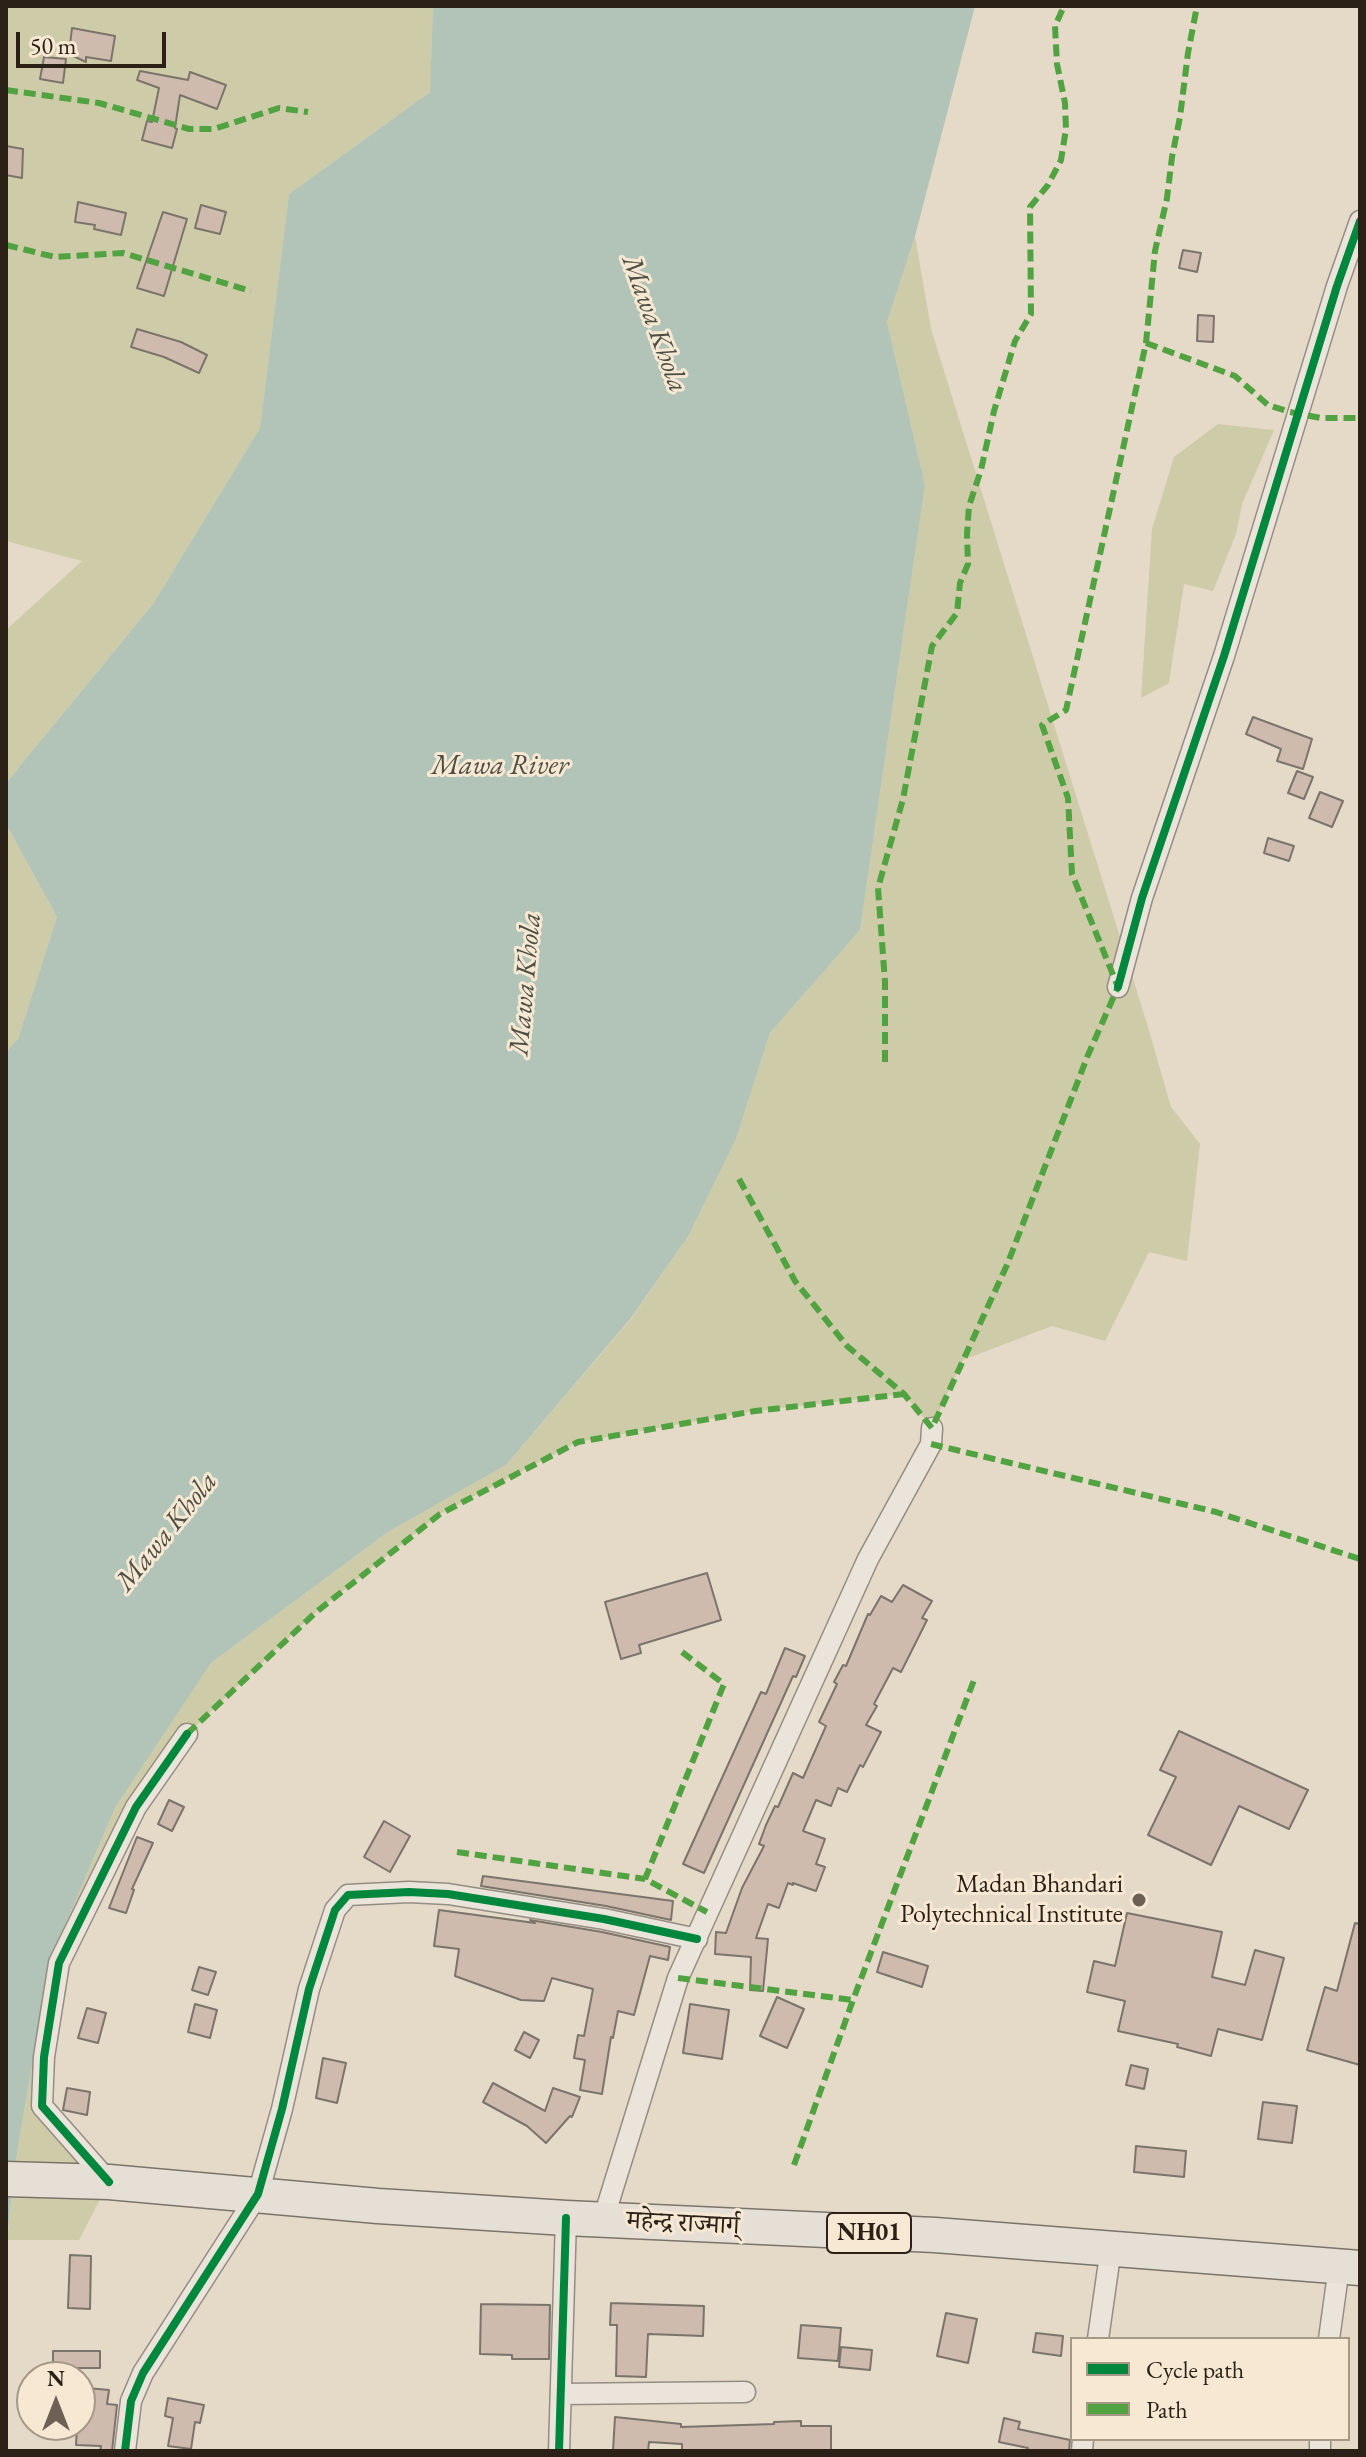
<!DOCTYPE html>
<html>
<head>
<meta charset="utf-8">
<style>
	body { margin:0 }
	#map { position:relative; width:1366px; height:2457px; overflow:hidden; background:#e5d9c8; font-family:"EB Garamond",serif }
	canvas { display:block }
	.frame { position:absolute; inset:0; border:8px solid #2b2116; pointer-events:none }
	.legend { position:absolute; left:1070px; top:2337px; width:280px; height:104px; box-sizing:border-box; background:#f6e8d3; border:2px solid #a59887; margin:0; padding:10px 14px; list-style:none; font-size:24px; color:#2b2116 }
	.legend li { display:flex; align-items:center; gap:16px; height:40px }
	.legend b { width:40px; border:2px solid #a59887 }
	.north { position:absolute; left:16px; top:2361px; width:80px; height:80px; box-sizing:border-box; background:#f6e8d3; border:2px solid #a59887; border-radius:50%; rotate:0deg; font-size:22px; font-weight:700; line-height:32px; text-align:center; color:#2b2116 }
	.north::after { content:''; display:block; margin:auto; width:28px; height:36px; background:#6c6154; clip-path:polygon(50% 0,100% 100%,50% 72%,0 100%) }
	.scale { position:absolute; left:16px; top:32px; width:150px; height:36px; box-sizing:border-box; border:4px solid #2b2116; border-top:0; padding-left:10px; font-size:24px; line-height:28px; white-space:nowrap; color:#2b2116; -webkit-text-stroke:6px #f6e8d3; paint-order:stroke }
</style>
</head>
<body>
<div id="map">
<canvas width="1366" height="2457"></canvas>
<div class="frame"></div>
<ul class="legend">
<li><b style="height:10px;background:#00873e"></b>Cycle path</li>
<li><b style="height:10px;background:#51a240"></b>Path</li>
</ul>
<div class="north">N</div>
<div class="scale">50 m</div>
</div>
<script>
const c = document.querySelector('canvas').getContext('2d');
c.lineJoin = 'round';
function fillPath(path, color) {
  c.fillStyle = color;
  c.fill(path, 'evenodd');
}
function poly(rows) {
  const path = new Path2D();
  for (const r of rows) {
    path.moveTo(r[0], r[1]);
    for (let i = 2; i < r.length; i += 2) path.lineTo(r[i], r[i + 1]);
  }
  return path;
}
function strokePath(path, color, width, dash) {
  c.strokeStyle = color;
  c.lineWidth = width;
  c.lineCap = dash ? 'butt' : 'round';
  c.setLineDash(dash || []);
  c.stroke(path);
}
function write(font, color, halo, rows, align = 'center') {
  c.font = font + ' "EB Garamond","Noto Serif Devanagari",serif';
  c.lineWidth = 6;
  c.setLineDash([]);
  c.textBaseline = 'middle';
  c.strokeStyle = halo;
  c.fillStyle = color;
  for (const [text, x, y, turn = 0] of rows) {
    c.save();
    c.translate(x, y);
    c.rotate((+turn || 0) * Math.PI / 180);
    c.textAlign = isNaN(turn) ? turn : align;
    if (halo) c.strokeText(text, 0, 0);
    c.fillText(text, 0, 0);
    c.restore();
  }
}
fillPath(poly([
	[6,6,433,6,430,92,289,194,260,428,153,604,6,783,6,630,82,561,6,541],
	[915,236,931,329,1148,1027,1171,1107,1200,1144,1187,1261,1149,1252,1105,1341,1052,1326,963,1360,932,1428,904,1394,755,1411,578,1442,440,1514,315,1613,187,1734,59,1963,42,2106,109,2182,79,2240,7,2240,18,2146,51,1958,115,1808,211,1663,388,1532,506,1465,631,1319,689,1235,736,1139,770,1033,860,930,925,485,887,322],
	[1218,424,1274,430,1242,504,1236,534,1213,591,1184,584,1169,683,1141,698,1152,529,1174,457],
	[6,824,57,917,18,1039,6,1052]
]), '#cecba9');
fillPath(poly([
	[433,6,975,6,915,236,887,322,925,485,860,930,770,1033,736,1139,689,1235,631,1318,506,1465,388,1532,211,1663,115,1808,51,1958,18,2146,6,2245,6,1052,18,1039,57,917,6,824,6,783,153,604,260,428,289,194,430,92]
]), '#b1c4b7');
const building = poly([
	[72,28,115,36,111,61,86,57,86,62,69,54,72,28],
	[44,57,66,59,63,83,40,79,44,57],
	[140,71,188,80,190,72,226,85,217,109,180,95,175,128,177,129,172,148,142,140,147,121,152,122,159,88,137,80,140,71],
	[6,146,23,149,22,178,6,175,6,146],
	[78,202,126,213,121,235,94,229,95,225,75,222,78,202],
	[201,205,226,212,220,234,195,228,201,205],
	[163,212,187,219,164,296,137,288,163,212],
	[1183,250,1201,253,1197,272,1179,268,1183,250],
	[1198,315,1214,316,1213,342,1197,341,1198,315],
	[137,329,181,342,207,355,199,373,164,357,131,347,137,329],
	[1253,717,1312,739,1303,769,1277,761,1281,749,1246,734,1253,717],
	[1297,771,1313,777,1304,799,1288,793,1297,771],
	[1320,792,1343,801,1332,827,1309,818,1320,792],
	[1268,838,1294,846,1289,861,1264,853,1268,838],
	[707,1573,721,1620,639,1645,641,1653,621,1659,605,1602,707,1573],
	[903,1585,932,1601,922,1618,927,1620,901,1672,893,1668,874,1704,877,1706,866,1725,881,1732,863,1767,860,1765,847,1792,838,1788,831,1806,816,1800,803,1831,825,1839,816,1864,825,1867,816,1891,793,1883,793,1885,788,1883,779,1908,768,1904,756,1938,768,1939,763,1991,750,1990,751,1957,715,1954,716,1932,726,1933,742,1888,764,1846,759,1844,766,1825,775,1806,778,1807,793,1773,803,1778,826,1726,819,1722,837,1684,834,1682,843,1665,846,1666,868,1614,870,1615,881,1596,892,1602,903,1585],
	[785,1648,805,1656,796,1677,793,1676,704,1873,683,1864,761,1692,766,1694,785,1648],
	[1179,1731,1308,1790,1289,1829,1239,1806,1211,1865,1148,1835,1176,1777,1160,1770,1179,1731],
	[169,1800,184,1807,172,1831,158,1824,169,1800],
	[384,1821,410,1836,390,1872,364,1857,384,1821],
	[137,1837,153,1843,132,1889,134,1890,126,1913,109,1908,137,1837],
	[483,1876,673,1901,671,1920,606,1906,481,1886,483,1876],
	[439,1910,535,1923,530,1920,602,1932,670,1947,668,1960,650,1956,634,2015,618,2011,613,2038,611,2037,602,2094,580,2090,585,2060,574,2058,578,2035,584,2036,593,1989,552,1978,544,2001,521,2000,455,1976,459,1949,434,1946,439,1910],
	[1127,1913,1222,1932,1212,1977,1245,1985,1255,1950,1284,1958,1262,2040,1218,2029,1211,2056,1177,2047,1178,2044,1118,2031,1125,2001,1087,1992,1094,1961,1115,1966,1127,1913],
	[1355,1923,1360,1924,1360,2065,1307,2050,1325,1987,1337,1991,1355,1923],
	[883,1952,928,1966,922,1987,877,1972,883,1952],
	[199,1967,216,1972,208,1995,192,1990,199,1967],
	[777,1997,804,2009,787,2048,760,2036,777,1997],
	[195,2004,217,2010,210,2038,188,2032,195,2004],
	[690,2004,729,2010,722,2059,683,2053,690,2004],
	[87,2008,106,2013,98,2043,78,2038,87,2008],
	[524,2032,539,2040,530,2058,515,2050,524,2032],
	[323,2058,346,2063,337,2103,316,2098,323,2058],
	[1131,2065,1148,2069,1144,2089,1126,2085,1131,2065],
	[493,2083,545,2111,553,2088,580,2097,572,2117,570,2116,546,2143,527,2126,483,2102,493,2083],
	[67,2088,90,2092,87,2115,63,2110,67,2088],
	[1263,2102,1297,2106,1292,2143,1258,2139,1263,2102],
	[1136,2146,1186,2151,1184,2177,1134,2172,1136,2146],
	[70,2255,91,2256,90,2309,68,2308,70,2255],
	[611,2303,704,2306,703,2336,648,2334,646,2377,616,2376,617,2325,610,2325,611,2303],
	[481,2304,550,2305,549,2359,512,2359,512,2355,480,2354,481,2304],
	[946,2313,977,2319,968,2363,937,2356,946,2313],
	[801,2325,841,2328,838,2361,798,2358,801,2325],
	[1036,2333,1063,2336,1061,2356,1033,2352,1036,2333],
	[841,2347,872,2350,870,2370,839,2367,841,2347],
	[53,2351,100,2351,100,2368,53,2368,53,2351],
	[87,2388,109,2390,107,2404,117,2405,112,2451,100,2451,101,2446,76,2445,77,2426,80,2426,80,2407,85,2407,87,2388],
	[168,2398,204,2405,200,2423,195,2422,191,2449,168,2446,173,2418,165,2416,168,2398],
	[615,2417,681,2424,681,2427,774,2424,774,2422,801,2421,801,2426,831,2426,831,2451,682,2451,682,2444,649,2442,648,2451,613,2451,615,2417],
	[1004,2418,1020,2422,1018,2429,1070,2440,1069,2451,1027,2451,1028,2448,999,2442,1004,2418]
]);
fillPath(building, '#cebbae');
strokePath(building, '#7b746a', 2);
const minor = poly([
	[1118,987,1142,898,1224,656,1337,286,1360,221],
	[109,2182,42,2106,44,2057,59,1963,136,1807,187,1734],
	[603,2220,678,1978,868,1559,931,1444,932,1428],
	[1098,2339,1111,2248],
	[1329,2339,1339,2267],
	[562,2394,745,2392],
	[125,2451,131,2401,143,2373,258,2194,282,2109,309,1989,335,1910,348,1895,409,1892,448,1894,604,1919,697,1939],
	[559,2451,566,2218],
	[1082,2451,1083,2439],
	[1320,2451,1320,2439]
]);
const trunk = poly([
	[6,2179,109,2182,378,2206,566,2218,935,2235,1360,2268]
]);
strokePath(minor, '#958d82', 23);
strokePath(trunk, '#7b746a', 37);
strokePath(minor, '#eae4db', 20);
strokePath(trunk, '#e6dfd6', 34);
strokePath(poly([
	[6,90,99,103,189,129,214,129,279,108,308,112],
	[6,245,55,257,123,253,251,291],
	[1146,343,1235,376,1268,405,1290,412,1321,418,1360,418],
	[885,1062,885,982,878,888,903,799,932,646,957,613,960,583,968,564,967,534,969,506,981,470,994,411,1015,341,1031,314,1030,207,1048,185,1061,160,1066,129,1065,103,1057,64,1055,26,1064,6],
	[739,1179,795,1281,847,1346,904,1394,932,1428,1007,1265,1088,1055,1118,987,1072,874,1068,798,1042,725,1066,710,1146,343,1155,251,1167,198,1172,157,1180,117,1188,53,1197,6],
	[931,1444,1216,1512,1360,1559],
	[682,1652,724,1684,645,1879,707,1912],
	[187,1734,315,1613,440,1514,578,1442,755,1411,904,1394],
	[457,1852,645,1879],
	[678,1978,853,2000],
	[794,2165,853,2000,974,1680]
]), '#51a240', 6, [12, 6]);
strokePath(poly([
	[1118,987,1142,898,1224,656,1337,286,1360,221],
	[109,2182,42,2106,44,2057,59,1963,136,1807,187,1734],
	[125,2451,131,2401,143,2373,258,2194,282,2109,309,1989,335,1910,348,1895,409,1892,448,1894,604,1919,697,1939],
	[559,2451,566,2218]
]), '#00873e', 8);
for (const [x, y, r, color] of [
	[1139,1900,8,"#6c6154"]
]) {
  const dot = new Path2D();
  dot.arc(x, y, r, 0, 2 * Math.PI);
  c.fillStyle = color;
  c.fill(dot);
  strokePath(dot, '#f6e8d3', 3);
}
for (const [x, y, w] of [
	[869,2233,84]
]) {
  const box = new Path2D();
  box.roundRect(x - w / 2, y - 20, w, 40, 6);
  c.fillStyle = '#f6e8d3';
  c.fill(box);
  strokePath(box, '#2b2116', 2);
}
write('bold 24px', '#2b2116', null, [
	["NH01",869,2233]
]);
write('26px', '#2b2116', '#f6e8d3', [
	["Madan Bhandari",1123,1885],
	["Polytechnical Institute",1123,1915]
], 'right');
write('26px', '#2b2116', '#f6e8d3', [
	["महेन्द्र राज्मार्ग्",683,2224,3]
]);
write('italic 28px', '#4d4f44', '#f6e8d3', [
	["Mawa Khola",654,324,70],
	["Mawa River",500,766],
	["Mawa Khola",526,984,-85],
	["Mawa Khola",167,1532,-51]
]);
</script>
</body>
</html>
